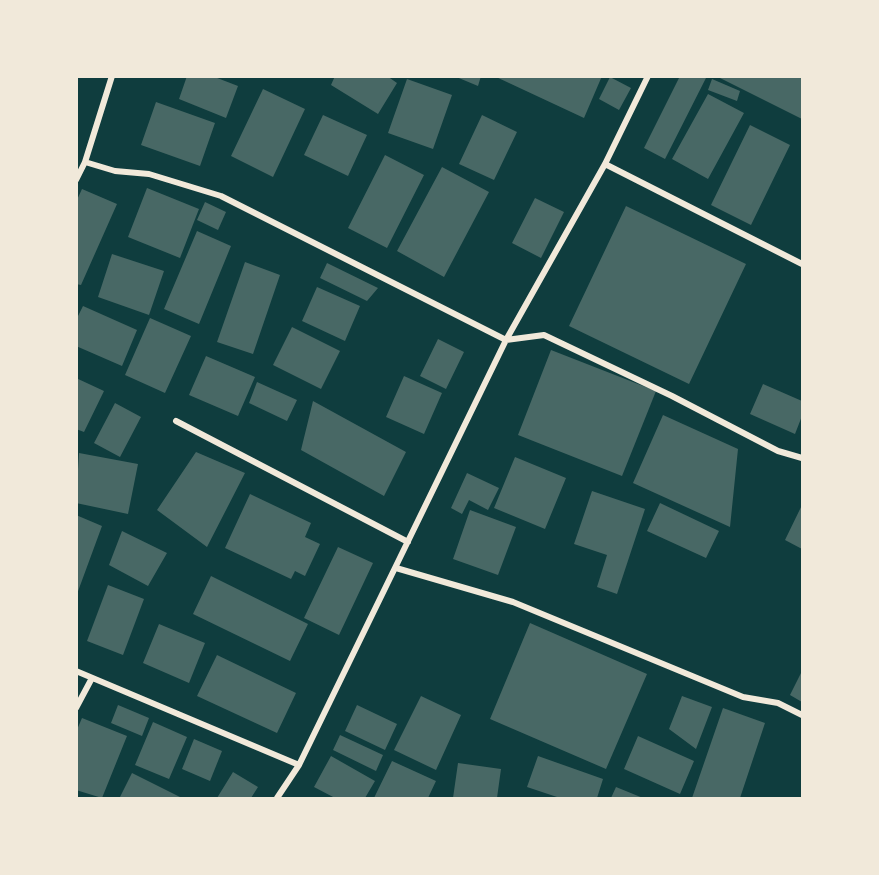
<!DOCTYPE html>
<html>
<head>
<meta charset="utf-8">
<style>
	body { margin:0 }
	#map { position:relative; width:879px; height:875px; overflow:hidden; background:#0f3d3e; font-family:Inter,sans-serif }
	canvas { display:block }
	.frame { position:absolute; inset:0; border:78px solid #f1e9da; pointer-events:none }
</style>
</head>
<body>
<div id="map">
<canvas width="879" height="875"></canvas>
<div class="frame"></div>
</div>
<script>
const c = document.querySelector('canvas').getContext('2d');
c.lineJoin = 'round';
function fillPath(path, color) {
  c.fillStyle = color;
  c.fill(path, 'evenodd');
}
function poly(rows) {
  const path = new Path2D();
  for (const r of rows) {
    path.moveTo(r[0], r[1]);
    for (let i = 2; i < r.length; i += 2) path.lineTo(r[i], r[i + 1]);
  }
  return path;
}
function strokePath(path, color, width, dash) {
  c.strokeStyle = color;
  c.lineWidth = width;
  c.lineCap = dash ? 'butt' : 'round';
  c.setLineDash(dash || []);
  c.stroke(path);
}
fillPath(poly([
	[187,76,212,76,238,86,226,118,179,99],
	[335,76,387,76,397,83,378,114,331,85],
	[454,76,481,76,478,86],
	[494,76,602,76,584,118],
	[680,76,707,76,665,159,644,148],
	[716,76,802,76,802,119],
	[610,77,631,88,619,110,599,99],
	[407,79,452,95,433,149,388,133],
	[712,79,740,91,737,101,708,90],
	[263,89,305,109,273,177,231,156],
	[708,94,744,113,708,179,672,159],
	[156,102,215,123,200,166,141,145],
	[323,115,367,135,348,176,304,155],
	[482,115,517,132,494,180,459,164],
	[750,125,790,145,751,225,711,205],
	[385,155,424,175,387,248,348,228],
	[442,167,489,192,444,277,397,251],
	[147,188,199,209,180,258,128,237],
	[82,189,117,204,81,285,76,284,76,202],
	[535,198,564,212,541,258,512,243],
	[205,202,226,212,218,230,197,220],
	[626,206,746,264,689,384,569,326],
	[197,231,231,246,199,324,164,309],
	[112,254,164,271,149,315,98,297],
	[245,262,280,275,253,354,217,342],
	[327,263,378,288,367,301,320,278],
	[317,287,360,306,345,341,302,321],
	[83,306,137,330,122,366,76,346,76,320],
	[150,318,191,336,165,393,125,375],
	[292,327,340,351,321,389,273,365],
	[438,339,464,352,446,389,420,376],
	[551,350,656,391,622,476,518,435],
	[206,356,255,377,238,416,189,395],
	[404,376,442,393,424,434,386,417],
	[76,378,104,391,84,432,76,429],
	[257,382,297,400,287,421,249,403],
	[763,384,802,401,802,416,795,434,750,414],
	[313,401,406,452,384,496,301,450],
	[115,403,141,417,120,457,94,443],
	[663,415,738,449,730,527,633,483],
	[196,452,245,473,207,547,157,510],
	[79,453,138,464,128,514,76,503],
	[515,457,566,478,545,529,494,508],
	[467,473,499,488,488,510,469,500,462,514,451,508],
	[592,491,645,509,617,594,597,587,607,555,574,544],
	[250,494,311,523,305,537,320,544,305,576,295,571,291,579,225,548],
	[660,503,719,531,706,558,647,531],
	[802,505,802,549,785,540],
	[470,510,516,527,498,575,453,559],
	[76,515,102,526,77,594,76,593],
	[122,531,167,553,148,586,109,565],
	[338,547,373,563,339,635,304,618],
	[211,576,308,624,290,661,193,614],
	[108,585,144,599,123,655,87,641],
	[530,623,647,674,606,769,490,719],
	[159,624,205,643,189,683,143,663],
	[217,655,296,693,277,733,197,696],
	[802,671,802,702,790,695],
	[421,696,461,715,436,770,394,750],
	[682,696,712,707,696,749,669,729],
	[118,705,149,718,142,736,111,723],
	[357,705,397,724,385,750,345,731],
	[723,708,765,723,740,798,692,798],
	[82,718,127,736,102,798,76,790,76,732],
	[153,722,187,737,169,779,135,765],
	[340,735,383,755,376,771,333,750],
	[638,736,694,761,680,794,624,769],
	[194,739,222,751,210,781,182,769],
	[331,756,375,781,365,798,335,798,314,787],
	[538,756,603,779,597,798,560,798,527,787],
	[392,761,436,781,428,798,374,798],
	[458,763,501,769,497,798,453,798],
	[233,772,258,787,251,798,217,798],
	[132,773,182,798,124,798,120,797],
	[616,787,643,798,611,798]
]), '#486865');
strokePath(poly([
	[85,162,112,76],
	[605,164,802,264],
	[76,180,85,162,115,171,149,174,221,196,506,340,544,335,672,396,778,451,802,458],
	[176,421,408,542],
	[396,568,513,602,743,697,778,703,802,715],
	[76,671,299,765],
	[76,708,92,678],
	[277,798,299,765,506,340,605,164,648,76]
]), '#f1e9da', 6);
</script>
</body>
</html>
